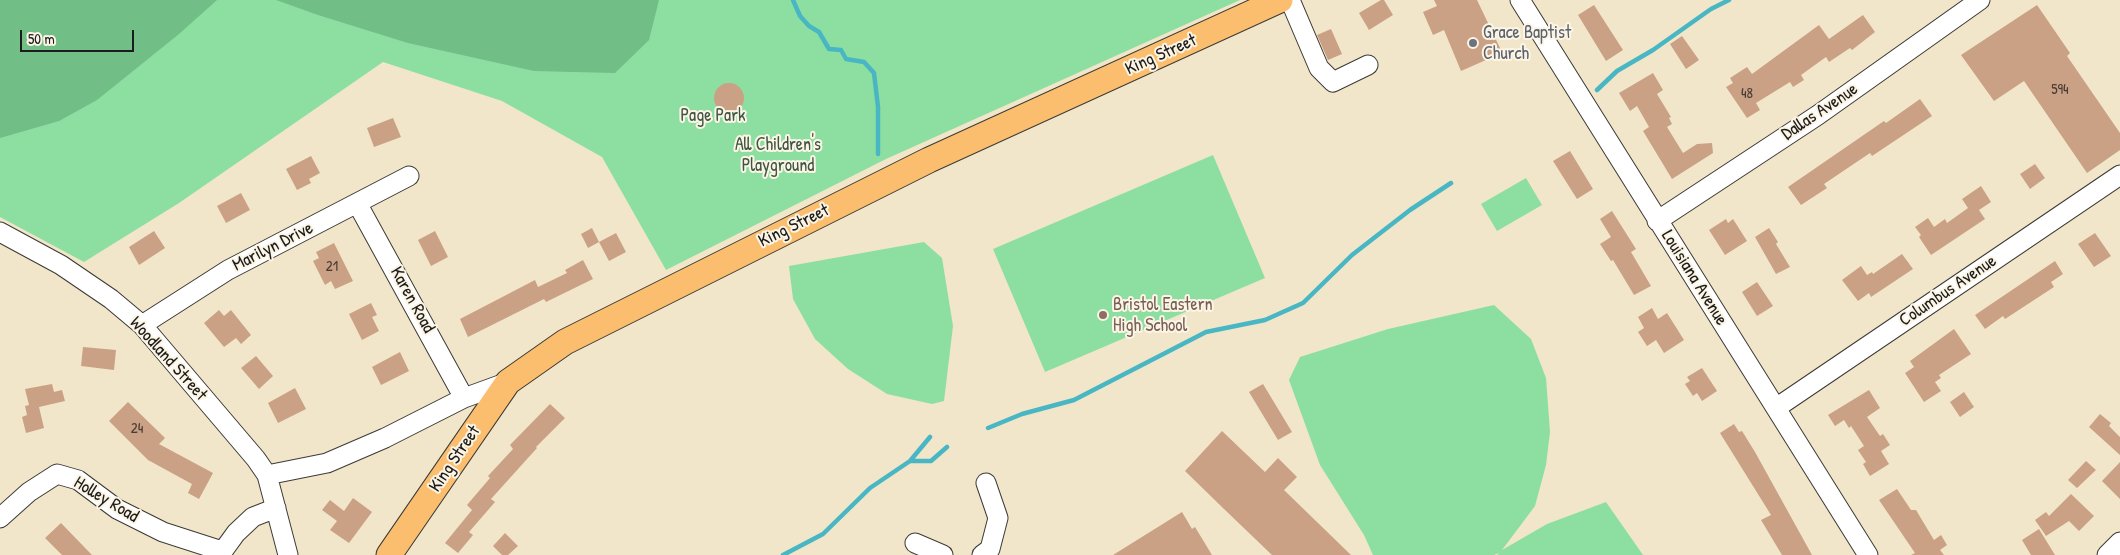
<!DOCTYPE html>
<html>
<head>
<meta charset="utf-8">
<style>
	body { margin:0 }
	#map { position:relative; width:2120px; height:555px; overflow:hidden; background:#f1e6c9; font-family:"Patrick Hand",sans-serif }
	canvas { display:block }
	.scale { position:absolute; left:20px; top:30px; width:114px; height:22px; box-sizing:border-box; border:2px solid #1c1c1c; border-top:0; padding-left:6px; font-size:15px; line-height:18px; white-space:nowrap; color:#1c1c1c; -webkit-text-stroke:4px #fcf5e5; paint-order:stroke }
</style>
</head>
<body>
<div id="map">
<canvas width="2120" height="555"></canvas>
<div class="scale">50 m</div>
</div>
<script>
const c = document.querySelector('canvas').getContext('2d');
c.lineJoin = 'round';
function fillPath(path, color) {
  c.fillStyle = color;
  c.fill(path, 'evenodd');
}
function poly(rows) {
  const path = new Path2D();
  for (const r of rows) {
    if (r.length === 3) {
      path.moveTo(r[0] + r[2], r[1]);
      path.arc(r[0], r[1], r[2], 0, 2 * Math.PI);
      continue;
    }
    path.moveTo(r[0], r[1]);
    for (let i = 2; i < r.length; i += 2) path.lineTo(r[i], r[i + 1]);
  }
  return path;
}
function strokePath(path, color, width, dash) {
  c.strokeStyle = color;
  c.lineWidth = width;
  c.lineCap = dash ? 'butt' : 'round';
  c.setLineDash(dash || []);
  c.stroke(path);
}
function write(font, color, halo, rows, align = 'center') {
  c.font = font + ' "Patrick Hand",sans-serif';
  c.lineWidth = 4;
  c.setLineDash([]);
  c.textBaseline = 'middle';
  c.strokeStyle = halo;
  c.fillStyle = color;
  for (const [text, x, y, turn = 0] of rows) {
    c.save();
    c.translate(x, y);
    c.rotate((+turn || 0) * Math.PI / 180);
    c.textAlign = isNaN(turn) ? turn : align;
    if (halo) c.strokeText(text, 0, 0);
    c.fillText(text, 0, 0);
    c.restore();
  }
}
fillPath(poly([
	[0,0,1240,0,886,159,666,270,602,157,502,101,383,62,179,203,84,262,0,217],
	[1213,155,1265,278,1045,372,993,249],
	[1526,178,1542,205,1497,231,1481,204],
	[924,242,942,258,953,326,944,401,932,404,887,394,848,369,815,339,793,299,789,266],
	[1494,305,1531,339,1546,378,1550,432,1546,465,1535,506,1502,550,1547,524,1606,502,1643,555,1497,555,1499,553,1494,555,1373,555,1364,535,1320,465,1289,380,1300,357,1388,329]
]), '#8cdfa0');
fillPath(poly([
	[0,0,217,0,179,34,97,100,59,121,0,138],
	[276,0,659,0,649,40,615,73,534,71,408,43,318,15]
]), '#71be86');
strokePath(poly([
	[793,0,800,16,809,26,819,32,829,49,841,50,846,59,864,62,874,73,878,107,878,154],
	[1597,90,1617,71,1653,50,1711,9,1729,0],
	[988,428,1022,414,1074,400,1206,332,1265,320,1303,303,1352,255,1410,210,1451,183],
	[910,461,930,437],
	[783,555,823,534,870,488,910,461,931,461,947,447]
]), '#49b6c4', 4.5);
fillPath(poly([
	[1381,0,1384,0,1393,15,1369,30,1359,13],
	[1434,0,1477,0,1501,50,1494,54,1495,56,1461,71,1444,30,1433,35,1423,12,1437,6],
	[1594,5,1623,50,1606,61,1578,15],
	[2037,5,2070,53,2067,56,2120,133,2120,150,2087,173,2024,81,1994,101,1961,55],
	[1863,15,1875,32,1852,50,1850,48,1829,62,1826,57,1801,75,1804,80,1793,87,1790,82,1756,103,1760,110,1747,118,1726,87,1733,83,1730,78,1747,67,1752,74,1819,25,1829,39],
	[1331,29,1342,54,1328,60,1317,35],
	[1682,36,1699,60,1686,69,1670,44],
	[1653,73,1663,90,1657,94,1671,117,1669,118,1672,124,1667,127,1683,153,1697,144,1712,143,1713,153,1672,179,1643,131,1649,127,1637,106,1630,111,1619,93],
	[729,98,15],
	[1920,99,1932,116,1872,156,1870,153,1824,184,1827,188,1801,205,1788,187,1884,121,1886,123],
	[393,118,401,137,374,147,367,128],
	[1570,151,1593,189,1577,199,1553,161],
	[311,156,320,173,309,179,311,183,297,190,286,169],
	[2035,164,2045,178,2030,189,2020,174],
	[1981,186,1991,202,1979,210,1985,219,1931,255,1919,237,1921,235,1915,227,1928,218,1934,227,1945,219,1947,223,1968,208,1962,199],
	[241,193,250,210,226,223,217,206],
	[1612,211,1636,249,1631,252,1651,286,1634,295,1613,260,1611,261,1600,244,1611,237,1600,219],
	[1726,219,1728,223,1733,219,1747,241,1725,255,1709,230],
	[592,228,599,242,588,248,581,234],
	[1769,228,1778,242,1776,244,1790,267,1776,274,1755,237],
	[154,231,165,248,139,265,129,247],
	[435,231,448,257,431,266,418,240],
	[616,233,626,252,609,261,599,242],
	[2095,233,2111,256,2094,267,2078,244],
	[334,243,353,281,335,289,331,281,325,285,313,261,319,258,316,252],
	[1902,254,1913,269,1871,297,1869,293,1858,301,1842,280,1861,266,1867,275,1872,272,1873,274],
	[583,260,593,279,546,302,544,299,468,337,460,319,535,280,538,287,567,273,565,270],
	[2055,261,2063,274,2051,282,2054,287,2005,319,2003,316,1985,329,1975,315],
	[1757,282,1773,306,1757,316,1742,292],
	[371,303,377,315,372,317,379,331,362,340,349,314],
	[1652,308,1658,319,1667,313,1684,340,1664,353,1656,340,1647,346,1638,332,1644,328,1638,317],
	[219,310,224,316,231,310,251,335,241,344,236,338,224,347,204,323],
	[1954,329,1971,354,1939,375,1941,378,1935,382,1941,391,1924,402,1905,373,1914,367,1910,361],
	[83,347,116,350,114,370,81,366],
	[400,352,409,371,381,385,372,367],
	[256,356,273,376,259,389,241,368],
	[1702,368,1717,391,1702,401,1697,393,1693,396,1685,384,1690,381,1687,377],
	[52,384,54,392,62,390,65,401,39,407,44,428,26,433,22,417,27,415,25,406,29,405,25,389],
	[1263,384,1292,432,1278,440,1249,392],
	[295,388,306,409,278,423,268,403],
	[1869,390,1880,408,1867,417,1880,436,1883,434,1890,445,1881,451,1889,464,1870,476,1863,464,1866,462,1858,450,1864,446,1851,426,1849,428,1844,420,1835,426,1828,415],
	[1964,392,1974,407,1960,417,1950,402],
	[128,402,165,438,159,444,213,473,199,499,188,493,192,484,148,460,109,421],
	[550,404,565,418,536,447,537,448,491,499,495,502,469,532,473,535,458,553,445,543,472,510,467,505,490,478,488,476,513,449,510,445],
	[2100,414,2111,423,2109,426,2120,437,2120,455,2089,427],
	[1734,424,1739,432,1742,431,1755,452,1812,555,1782,555,1761,520,1771,515,1720,433],
	[1222,431,1265,472,1278,458,1297,477,1284,490,1351,555,1272,555,1224,509,1185,471],
	[2086,461,2096,470,2077,488,2068,480],
	[2120,462,2120,499,2102,481],
	[1897,489,1911,510,1916,510,1934,540,1941,535,1947,545,1940,550,1944,555,1911,555,1915,553,1879,500],
	[2071,494,2094,516,2079,531,2069,521,2046,536,2035,520,2046,512,2049,516],
	[353,498,372,512,349,543,330,530,337,521,322,510,330,500,344,511],
	[1182,512,1192,529,1195,527,1212,555,1113,555],
	[61,523,92,555,62,555,45,538],
	[2039,529,2055,555,2031,555,2022,540],
	[505,533,518,546,508,555,502,555,493,546]
]), '#cba185');
const minor = poly([
	[1290,0,1319,68,1333,82,1368,65],
	[1520,0,1868,555],
	[357,203,464,398],
	[1657,221,1818,115,1980,0],
	[0,232,61,265,111,299,142,325,256,459,267,475,288,555],
	[142,325,228,270,409,176],
	[1776,408,2120,175],
	[267,475,327,463,385,438,464,398,508,382],
	[0,518,29,492,57,474,78,480,117,509,163,532,222,551],
	[915,543,943,555],
	[220,555,236,533,253,517,276,508],
	[982,555,990,549,998,518,986,483],
	[2107,555,2120,542]
]);
const major = poly([
	[389,555,508,382,565,342,929,160,1280,0]
]);
strokePath(minor, '#3c3a36', 21);
strokePath(major, '#3c3a36', 27);
strokePath(minor, '#fff', 19);
strokePath(major, '#fbbe6e', 25);
for (const [x, y, r, color] of [
	[1473,43,5,"#6b7280"],
	[1103,315,5,"#8d6e63"]
]) {
  const dot = new Path2D();
  dot.arc(x, y, r, 0, 2 * Math.PI);
  c.fillStyle = color;
  c.fill(dot);
  strokePath(dot, '#fcf5e5', 2);
}
write('15px', '#483d36', null, [
	["594",2060,90],
	["48",1747,94],
	["21",332,267],
	["24",137,429]
]);
write('18px', '#5b616d', '#fcf5e5', [
	["Grace Baptist",1483,33],
	["Church",1483,54]
], 'left');
write('18px', '#1c1c1c', '#fcf5e5', [
	["King Street",1161,55,-24],
	["Dallas Avenue",1820,112,-34],
	["King Street",794,226,-26],
	["Marilyn Drive",273,247,-27],
	["Louisiana Avenue",1694,278,58],
	["Columbus Avenue",1948,291,-34],
	["Karen Road",412,300,61],
	["Woodland Street",168,359,48],
	["King Street",455,459,-56],
	["Holley Road",106,500,31]
]);
write('18px', '#3e5644', '#fcf5e5', [
	["Page Park",713,116],
	["All Children's",778,145],
	["Playground",778,166]
]);
write('18px', '#785e54', '#fcf5e5', [
	["Bristol Eastern",1113,305],
	["High School",1113,326]
], 'left');
</script>
</body>
</html>
